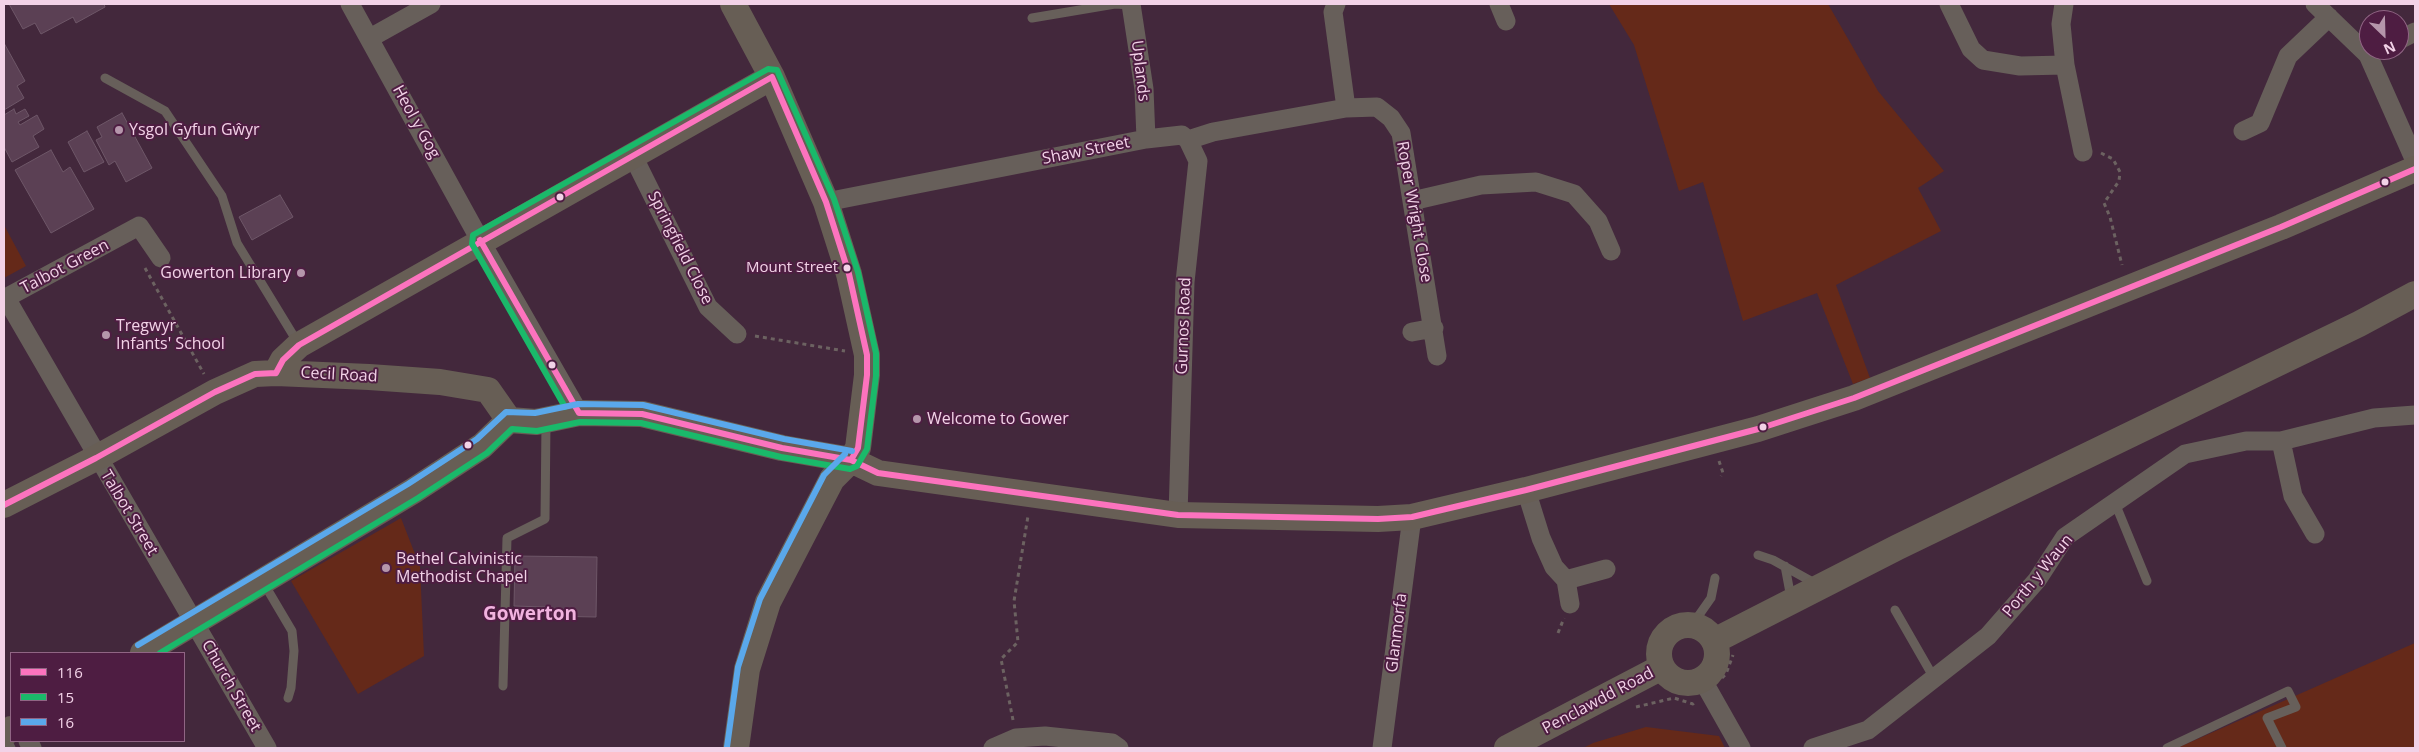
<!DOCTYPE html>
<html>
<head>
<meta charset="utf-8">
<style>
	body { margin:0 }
	#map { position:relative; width:2419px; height:752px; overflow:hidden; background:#43283c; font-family:"Open Sans",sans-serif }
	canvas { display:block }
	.frame { position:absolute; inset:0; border:5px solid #f2d2e7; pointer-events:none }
	.legend { position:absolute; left:10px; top:652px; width:175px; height:90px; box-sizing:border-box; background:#4e1d42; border:1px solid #906584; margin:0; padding:6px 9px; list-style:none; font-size:15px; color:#f2d2e7 }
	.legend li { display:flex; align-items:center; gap:10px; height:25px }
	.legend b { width:25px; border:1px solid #906584 }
	.north { position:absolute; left:2359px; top:10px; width:50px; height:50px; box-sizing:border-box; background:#4e1d42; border:1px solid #906584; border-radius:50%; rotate:156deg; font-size:14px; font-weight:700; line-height:20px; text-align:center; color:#f2d2e7 }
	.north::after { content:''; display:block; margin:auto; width:18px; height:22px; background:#b596ab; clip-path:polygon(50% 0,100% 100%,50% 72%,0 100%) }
</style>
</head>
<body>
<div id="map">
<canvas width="2419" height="752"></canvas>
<div class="frame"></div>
<ul class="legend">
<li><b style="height:6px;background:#fc73be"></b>116</li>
<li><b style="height:6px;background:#1ab96a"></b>15</li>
<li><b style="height:6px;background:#5aa8eb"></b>16</li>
</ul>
<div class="north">N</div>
</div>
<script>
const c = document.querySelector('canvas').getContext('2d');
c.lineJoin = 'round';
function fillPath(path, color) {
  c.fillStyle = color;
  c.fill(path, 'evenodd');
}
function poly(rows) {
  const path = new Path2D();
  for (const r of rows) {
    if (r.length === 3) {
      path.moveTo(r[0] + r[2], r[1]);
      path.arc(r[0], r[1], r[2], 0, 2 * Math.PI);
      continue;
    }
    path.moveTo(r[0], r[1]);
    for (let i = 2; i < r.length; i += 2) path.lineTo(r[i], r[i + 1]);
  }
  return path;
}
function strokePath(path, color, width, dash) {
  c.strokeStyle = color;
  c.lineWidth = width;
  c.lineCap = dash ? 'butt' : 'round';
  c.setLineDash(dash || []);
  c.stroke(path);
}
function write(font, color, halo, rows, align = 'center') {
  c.font = font + ' "Open Sans",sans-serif';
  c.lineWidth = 4;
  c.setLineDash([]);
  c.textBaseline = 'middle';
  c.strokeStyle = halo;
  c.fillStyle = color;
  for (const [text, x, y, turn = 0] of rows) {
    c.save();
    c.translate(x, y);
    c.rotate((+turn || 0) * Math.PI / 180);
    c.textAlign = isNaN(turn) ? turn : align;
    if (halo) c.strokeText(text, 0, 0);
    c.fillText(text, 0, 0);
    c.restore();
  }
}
fillPath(poly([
	[1609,4,1828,4,1878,91,1944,171,1918,188,1941,231,1836,285,1870,378,1853,384,1817,293,1743,321,1703,182,1679,191,1634,45],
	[4,225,26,266,4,278],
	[401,518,420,567,424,656,358,694,291,581],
	[2415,643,2415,748,2177,748],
	[1646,727,1719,736,1725,748,1583,748,1593,743]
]), '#652919');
const building = poly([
	[9,4,104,4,105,7,76,23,73,17,41,34,35,23,23,29,9,4],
	[4,43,25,81,17,86,24,98,4,110,4,43],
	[14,109,16,114,25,109,29,116,18,122,20,125,37,115,44,129,33,136,39,147,12,162,4,147,4,115,14,109],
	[122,113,152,168,126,182,115,161,109,165,96,140,102,137,97,127,122,113],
	[87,131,104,162,84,172,68,142,87,131],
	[51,150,63,172,70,167,94,209,51,233,15,170,51,150],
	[280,195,293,217,252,240,239,217,280,195],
	[515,556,597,557,596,617,545,616,545,607,514,606,515,556]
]);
fillPath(building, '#5b4054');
strokePath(building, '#6e5768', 1);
strokePath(poly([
	[2101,153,2113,159,2120,172,2119,181,2104,203,2110,217,2122,265],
	[145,268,204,374],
	[755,336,845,351],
	[1719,461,1723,473,1721,476],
	[1558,633,1564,618],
	[1722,678,1726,674,1733,655],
	[1636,707,1674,698,1693,704,1695,702],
	[1013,720,1001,659,1018,642,1014,601,1028,516]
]), '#6c6261', 3, [4, 4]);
strokePath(poly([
	[1032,18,1115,4,1131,5],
	[105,78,165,111,222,196,237,243,298,343],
	[2115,503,2147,581],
	[1758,555,1773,560,1818,585],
	[1785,566,1791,598],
	[263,582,292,631,294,651,291,688,288,698],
	[1895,610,1934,678],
	[1692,625,1711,598,1715,578],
	[503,686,507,538,545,519,546,422],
	[4,735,11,748],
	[2167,748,2288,691,2296,707,2267,718,2282,748]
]), '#675f5a', 9);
strokePath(poly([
	[350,4,480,240,579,413],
	[1131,4,1144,89,1146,139],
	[1336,4,1333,12,1346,108],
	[1499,4,1506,21],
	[1949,4,1971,49,1983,60,2020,66,2065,65],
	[2064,4,2061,24,2065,65,2083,152],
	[2315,4,2368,55,2415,161],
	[370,38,431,4],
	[2399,40,2415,32],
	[2243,131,2260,123,2288,56,2329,17],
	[633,156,708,307,737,334],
	[1412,201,1481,185,1536,182,1574,194,1598,221,1611,251],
	[826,202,1146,139,1182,135,1188,140,1213,132,1346,108,1377,107,1391,118,1401,133,1437,356],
	[6,298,267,748],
	[4,299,139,226,161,258],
	[1412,332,1434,328],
	[2281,441,2293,496,2315,534],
	[1526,490,1541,538,1554,567,1566,580,1606,569],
	[1178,515,1185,282,1198,161,1188,140],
	[1566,580,1570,604],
	[1702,679,1741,748],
	[28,741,32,748],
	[993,748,1016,738,1045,736,1112,743,1119,748],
	[1382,748,1412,517],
	[1813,748,1868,730,1988,636,2037,580,2065,537,2185,454,2246,441,2281,441,2374,418,2415,415]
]), '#675f5a', 19);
strokePath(poly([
	[733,4,772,77,826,202,849,274,867,355,867,375,858,448,851,460,832,479,768,602,747,669,736,748],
	[276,373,283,360,299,345,772,77],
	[4,505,96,458,215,392,255,374,276,373,369,377,440,382,488,390,509,420],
	[1688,654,29],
	[1714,641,1898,547,2359,324,2415,294],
	[143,653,413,491,482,446,509,420,536,422,579,413,642,414,782,448,851,460,878,473,1178,515,1378,519,1412,517,1526,490,1758,429,1854,398,2281,227,2415,169],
	[4,734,11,729],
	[1507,748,1662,667]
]), '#675e55', 26);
strokePath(poly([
	[480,240,579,413,642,414,782,448,851,460,878,473,1178,515,1378,519,1412,517,1526,490,1758,429,1854,398,2281,227,2415,169],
	[276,373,283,360,299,345,772,77,826,202,849,274,867,355,867,375,858,448,851,460],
	[4,505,96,458,215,392,255,374,276,373]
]), '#fc73be', 6);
strokePath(poly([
	[160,653,418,498,487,453,512,429,537,431,580,422,641,423,781,457,850,469,857,466,867,449,876,376,876,353,858,272,834,199,777,70,768,69,473,235,472,244,565,407]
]), '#1ab96a', 6);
strokePath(poly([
	[138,645,408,484,477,439,506,412,535,413,578,404,643,405,784,439,852,451],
	[727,747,738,667,760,599,824,475,845,454]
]), '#5aa8eb', 6);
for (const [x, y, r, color] of [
	[119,130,5,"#b596ab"],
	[2385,182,4.5,"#f2d2e7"],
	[560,197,4.5,"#f2d2e7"],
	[847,268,4.5,"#f2d2e7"],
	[301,273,5,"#b596ab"],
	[106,335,5,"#b596ab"],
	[552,365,4.5,"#f2d2e7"],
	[917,419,5,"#b596ab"],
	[1763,427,4.5,"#f2d2e7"],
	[468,445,4.5,"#f2d2e7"],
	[386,568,5,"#b596ab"]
]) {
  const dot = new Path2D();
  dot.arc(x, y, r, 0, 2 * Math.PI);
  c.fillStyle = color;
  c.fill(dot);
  strokePath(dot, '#4e1d42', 2);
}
write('15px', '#f2d2e7', '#4e1d42', [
	["Mount Street",838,268]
], 'right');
write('16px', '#f2d2e7', '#4e1d42', [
	["Uplands",1140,71,83],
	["Heol y Gog",416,122,61],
	["Shaw Street",1086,151,-11],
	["Roper Wright Close",1414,212,80],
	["Springfield Close",680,248,63],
	["Talbot Green",65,267,-28],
	["Gurnos Road",1184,326,-88],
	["Cecil Road",339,375,3],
	["Talbot Street",129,513,59],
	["Porth y Waun",2038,576,-51],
	["Glanmorfa",1397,633,-83],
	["Church Street",231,686,60],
	["Penclawdd Road",1598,701,-28]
]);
write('16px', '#f2d2e7', '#4e1d42', [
	["Ysgol Gyfun Gŵyr",129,130],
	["Gowerton Library",291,273,"right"],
	["Tregwyr",116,326],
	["Infants' School",116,344],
	["Welcome to Gower",927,419],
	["Bethel Calvinistic",396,559],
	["Methodist Chapel",396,577]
], 'left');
write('bold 19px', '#f1b3df', '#4e1d42', [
	["Gowerton",530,615]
]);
</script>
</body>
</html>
